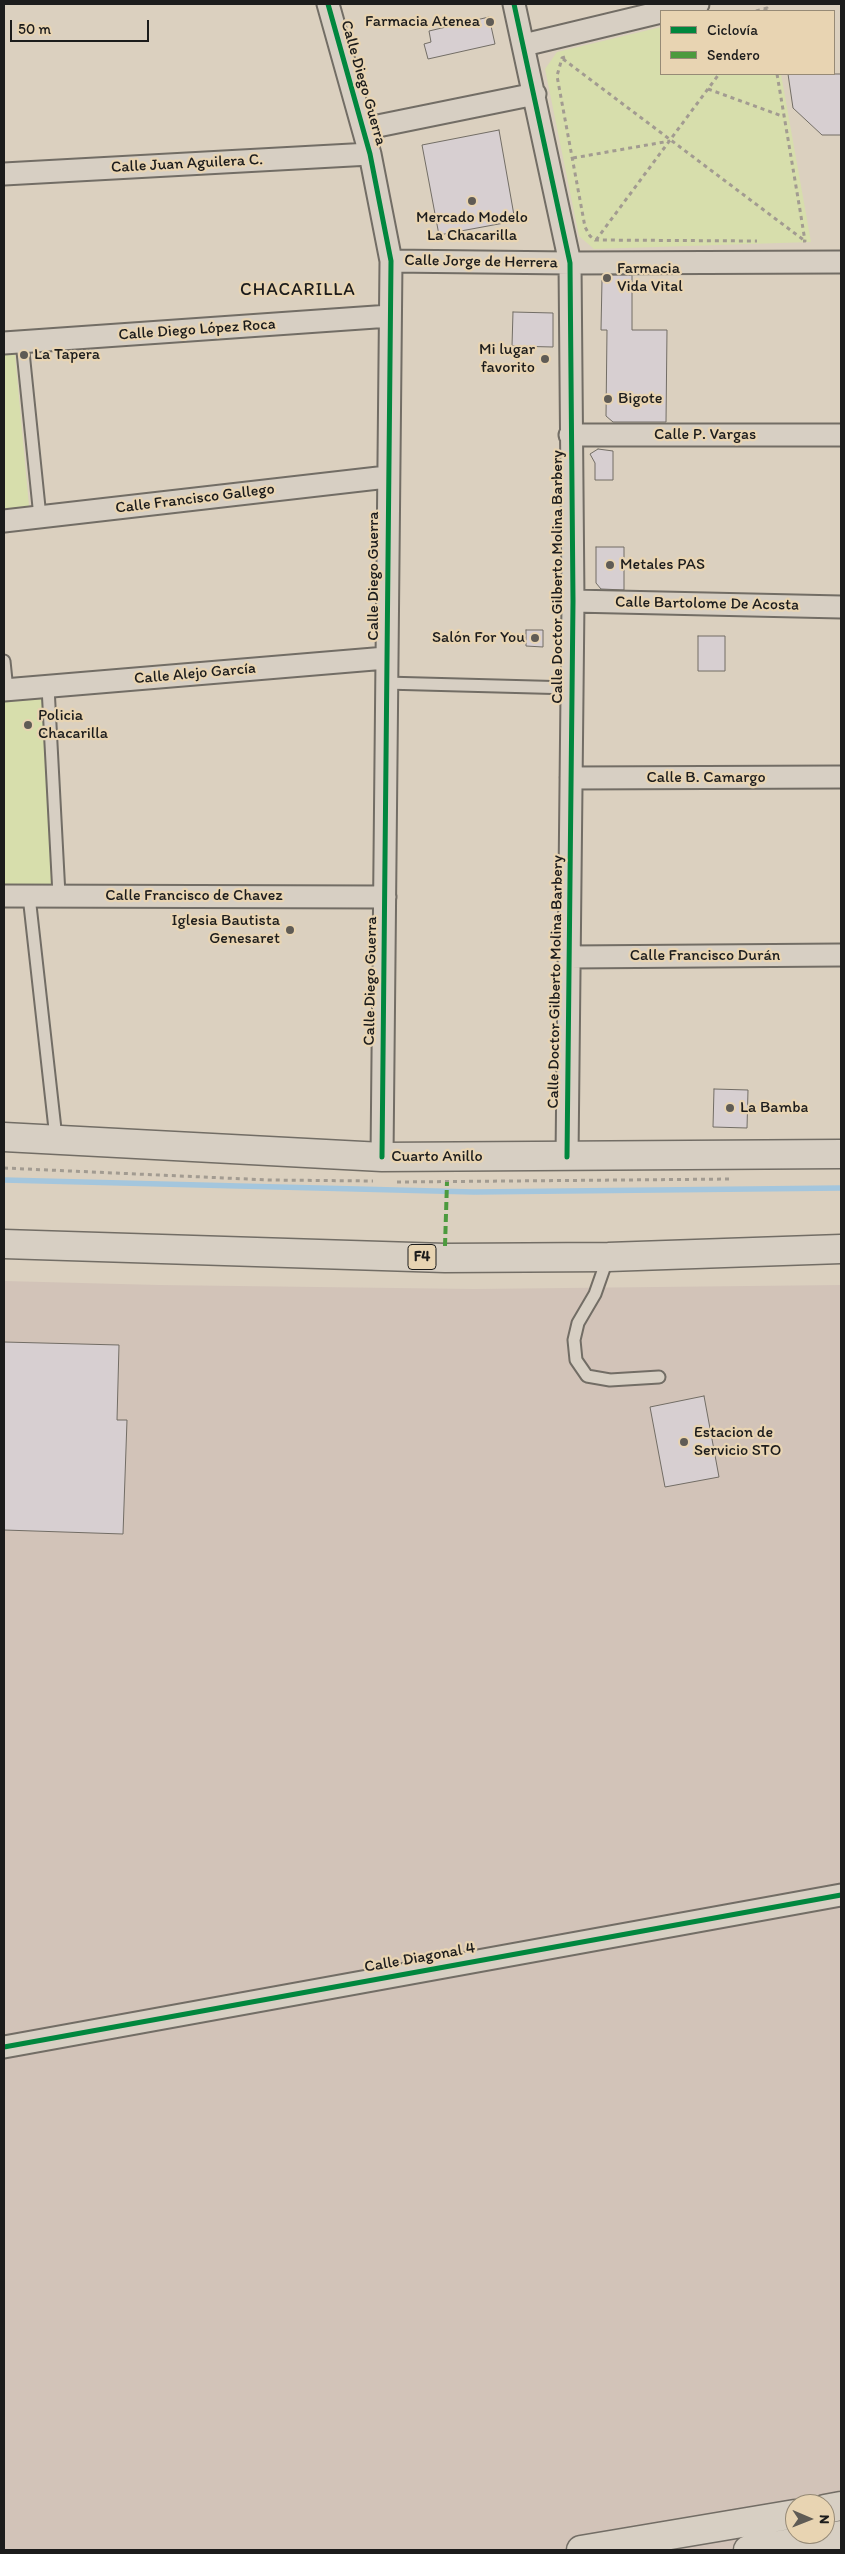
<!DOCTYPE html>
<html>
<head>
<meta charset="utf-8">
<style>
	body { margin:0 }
	#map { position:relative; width:845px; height:2554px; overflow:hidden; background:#dbd0bf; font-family:Itim,sans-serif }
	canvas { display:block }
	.frame { position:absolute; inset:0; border:5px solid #1c1c1c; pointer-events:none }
	.legend { position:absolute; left:660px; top:10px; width:175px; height:65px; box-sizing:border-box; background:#e8d4b2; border:1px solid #968a76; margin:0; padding:6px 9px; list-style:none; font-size:15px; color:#1c1c1c }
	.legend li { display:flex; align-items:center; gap:10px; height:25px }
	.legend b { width:25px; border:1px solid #968a76 }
	.north { position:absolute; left:785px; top:2494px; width:50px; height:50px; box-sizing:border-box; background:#e8d4b2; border:1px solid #968a76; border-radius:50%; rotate:91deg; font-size:14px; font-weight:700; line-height:20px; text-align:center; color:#1c1c1c }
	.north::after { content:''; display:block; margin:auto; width:18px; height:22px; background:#5f5b55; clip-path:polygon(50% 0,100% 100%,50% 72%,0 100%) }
	.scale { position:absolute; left:10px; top:20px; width:139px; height:22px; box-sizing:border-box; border:2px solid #1c1c1c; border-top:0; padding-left:6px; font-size:15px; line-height:18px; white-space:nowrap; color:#1c1c1c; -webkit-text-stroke:4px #e8d4b2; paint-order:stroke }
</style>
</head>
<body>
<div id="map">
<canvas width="845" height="2554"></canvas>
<div class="frame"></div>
<ul class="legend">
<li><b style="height:6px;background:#00873e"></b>Ciclovía</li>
<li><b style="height:6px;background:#4c9a3e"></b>Sendero</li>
</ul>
<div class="north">N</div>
<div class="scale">50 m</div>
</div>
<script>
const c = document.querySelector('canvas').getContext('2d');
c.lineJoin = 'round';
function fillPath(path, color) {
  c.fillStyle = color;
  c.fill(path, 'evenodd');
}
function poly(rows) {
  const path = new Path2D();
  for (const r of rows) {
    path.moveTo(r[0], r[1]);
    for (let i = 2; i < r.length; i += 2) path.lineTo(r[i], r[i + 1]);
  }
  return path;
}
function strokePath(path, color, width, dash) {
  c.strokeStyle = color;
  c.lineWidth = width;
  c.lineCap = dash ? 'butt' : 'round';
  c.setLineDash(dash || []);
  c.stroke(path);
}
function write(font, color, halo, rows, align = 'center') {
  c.font = font + ' Itim,sans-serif';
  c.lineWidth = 4.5;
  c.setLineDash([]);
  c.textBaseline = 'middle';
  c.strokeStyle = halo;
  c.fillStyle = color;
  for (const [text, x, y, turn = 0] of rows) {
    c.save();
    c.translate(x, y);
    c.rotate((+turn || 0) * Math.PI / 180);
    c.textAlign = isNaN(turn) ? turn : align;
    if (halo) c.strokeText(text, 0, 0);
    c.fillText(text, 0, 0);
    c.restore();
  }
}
fillPath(poly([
	[4,1281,159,1285,474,1289,841,1285,841,2550,4,2550],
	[795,2504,825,2504,825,2534,795,2534]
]), '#d2c3b8');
fillPath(poly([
	[661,27,661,74,781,74,811,242,594,249,579,236,545,69,557,52],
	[15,354,29,506,4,509,4,355],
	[44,695,52,887,4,888,4,699]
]), '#d7deac');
strokePath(poly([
	[4,1180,474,1192,841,1188]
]), '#a4c6dd', 5.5);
const building = poly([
	[489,17,495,44,428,59,424,44,431,42,429,31,489,17],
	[788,74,841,74,841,135,822,135,793,108,788,74],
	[499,130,515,221,439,235,422,145,499,130],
	[608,275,632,275,632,330,667,330,666,422,613,422,606,416,607,330,601,330,602,280,608,275],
	[513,312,553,313,553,347,512,346,513,312],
	[598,449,613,451,613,480,595,480,595,463,590,454,598,449],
	[596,547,624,547,624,590,601,589,596,583,596,547],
	[526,630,543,630,543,647,526,646,526,630],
	[698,636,725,636,725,671,698,671,698,636],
	[714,1089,748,1090,747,1128,713,1127,714,1089],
	[4,1342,119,1345,117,1420,127,1420,123,1534,4,1530,4,1342],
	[704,1396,719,1477,665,1487,650,1407,704,1396]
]);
fillPath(building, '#d7cfd1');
strokePath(building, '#726d65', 1);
const service = poly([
	[22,342,40,517],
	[4,661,7,690],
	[385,683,572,688],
	[48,687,59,895],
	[29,896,56,1138],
	[608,1257,595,1294,578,1323,574,1340,576,1360,587,1376,610,1380,659,1377]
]);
const minor = poly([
	[328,4,370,154,391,261,382,1157],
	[514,4,570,263,573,601,567,1157],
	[666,11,698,4],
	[524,45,661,12],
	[363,129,535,94],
	[4,174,370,154],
	[391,261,570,263,841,262],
	[4,343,390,316],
	[570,435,841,435],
	[4,521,387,477],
	[573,601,841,607],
	[4,690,386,658],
	[571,778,841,777],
	[4,896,385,897],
	[569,957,841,955],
	[4,2047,841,1895]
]);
const tertiary = poly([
	[825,2509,841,2506],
	[581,2550,795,2514],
	[748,2550,841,2535]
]);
const trunk = poly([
	[4,1137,382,1157,841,1154],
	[4,1244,445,1258,608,1257,841,1249]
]);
strokePath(service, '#726d65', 15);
strokePath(minor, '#726d65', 25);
strokePath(tertiary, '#726d65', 31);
strokePath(trunk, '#726d65', 31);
strokePath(poly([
	[756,11,767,8,767,11],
	[764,11,767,8,765,4],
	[565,57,562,58,557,76,585,227,590,236,595,240,757,241],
	[563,59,805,241],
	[777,74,800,210,805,241,803,241],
	[708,89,782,116],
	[573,158,670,141],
	[596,240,719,74],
	[4,1168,269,1180,373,1181],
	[397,1182,733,1179]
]), '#a29b91', 3, [4, 4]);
strokePath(service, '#d7cfc3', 11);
strokePath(minor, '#d7cfc3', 21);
strokePath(tertiary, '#d7cfc3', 28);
strokePath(trunk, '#d7cfc3', 28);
strokePath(poly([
	[445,1246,447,1182]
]), '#4c9a3e', 4, [8, 4]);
strokePath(poly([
	[328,4,370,154,391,261,382,1157],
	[514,4,570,263,573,601,567,1157],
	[4,2047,841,1895]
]), '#00873e', 5);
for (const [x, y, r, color] of [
	[490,22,5,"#5f5b55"],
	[472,201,5,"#5f5b55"],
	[607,278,5,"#5f5b55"],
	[24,355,5,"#5f5b55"],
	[545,359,5,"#5f5b55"],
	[608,399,5,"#5f5b55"],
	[610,565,5,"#5f5b55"],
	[535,638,5,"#5f5b55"],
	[28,725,5,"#5f5b55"],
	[290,930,5,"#5f5b55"],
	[730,1108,5,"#5f5b55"],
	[684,1442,5,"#5f5b55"]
]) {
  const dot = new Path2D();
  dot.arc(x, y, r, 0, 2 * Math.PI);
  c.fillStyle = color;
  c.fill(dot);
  strokePath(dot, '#e8d4b2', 2);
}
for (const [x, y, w] of [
	[422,1257,28]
]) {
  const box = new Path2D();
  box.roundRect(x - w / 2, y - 12.5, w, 25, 4);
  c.fillStyle = '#e8d4b2';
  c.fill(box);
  strokePath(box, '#1c1c1c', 1);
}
write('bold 15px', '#1c1c1c', null, [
	["F4",422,1257]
]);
write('16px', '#1c1c1c', '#e8d4b2', [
	["Farmacia Atenea",480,22,"right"],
	["Mercado Modelo",472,218,"center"],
	["La Chacarilla",472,236,"center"],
	["Farmacia",617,269],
	["Vida Vital",617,287],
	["Mi lugar",535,350,"right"],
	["favorito",535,368,"right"],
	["La Tapera",34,355],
	["Bigote",618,399],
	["Metales PAS",620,565],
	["Salón For You",525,638,"right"],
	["Policia",38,716],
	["Chacarilla",38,734],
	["Iglesia Bautista",280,921,"right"],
	["Genesaret",280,939,"right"],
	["La Bamba",740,1108],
	["Estacion de",694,1433],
	["Servicio STO",694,1451]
], 'left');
write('16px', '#1c1c1c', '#e8d4b2', [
	["Calle Diego Guerra",363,83,74],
	["Calle Juan Aguilera C.",187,164,-3],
	["Calle Jorge de Herrera",481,262,1],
	["Calle Diego López Roca",197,330,-4],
	["Calle P. Vargas",705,435],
	["Calle Francisco Gallego",195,499,-7],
	["Calle Diego Guerra",374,576,-90],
	["Calle Doctor Gilberto Molina Barbery",558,577,-90],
	["Calle Bartolome De Acosta",707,604,1],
	["Calle Alejo García",195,674,-5],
	["Calle B. Camargo",706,778],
	["Calle Francisco de Chavez",194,896],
	["Calle Francisco Durán",705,956],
	["Calle Diego Guerra",371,981,-89],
	["Calle Doctor Gilberto Molina Barbery",556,982,-89],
	["Cuarto Anillo",437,1157],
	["Calle Diagonal 4",420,1958,-10]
]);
c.letterSpacing = '1px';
write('18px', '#1c1c1c', '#e8d4b2', [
	["CHACARILLA",298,290]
]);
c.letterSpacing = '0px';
</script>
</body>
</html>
